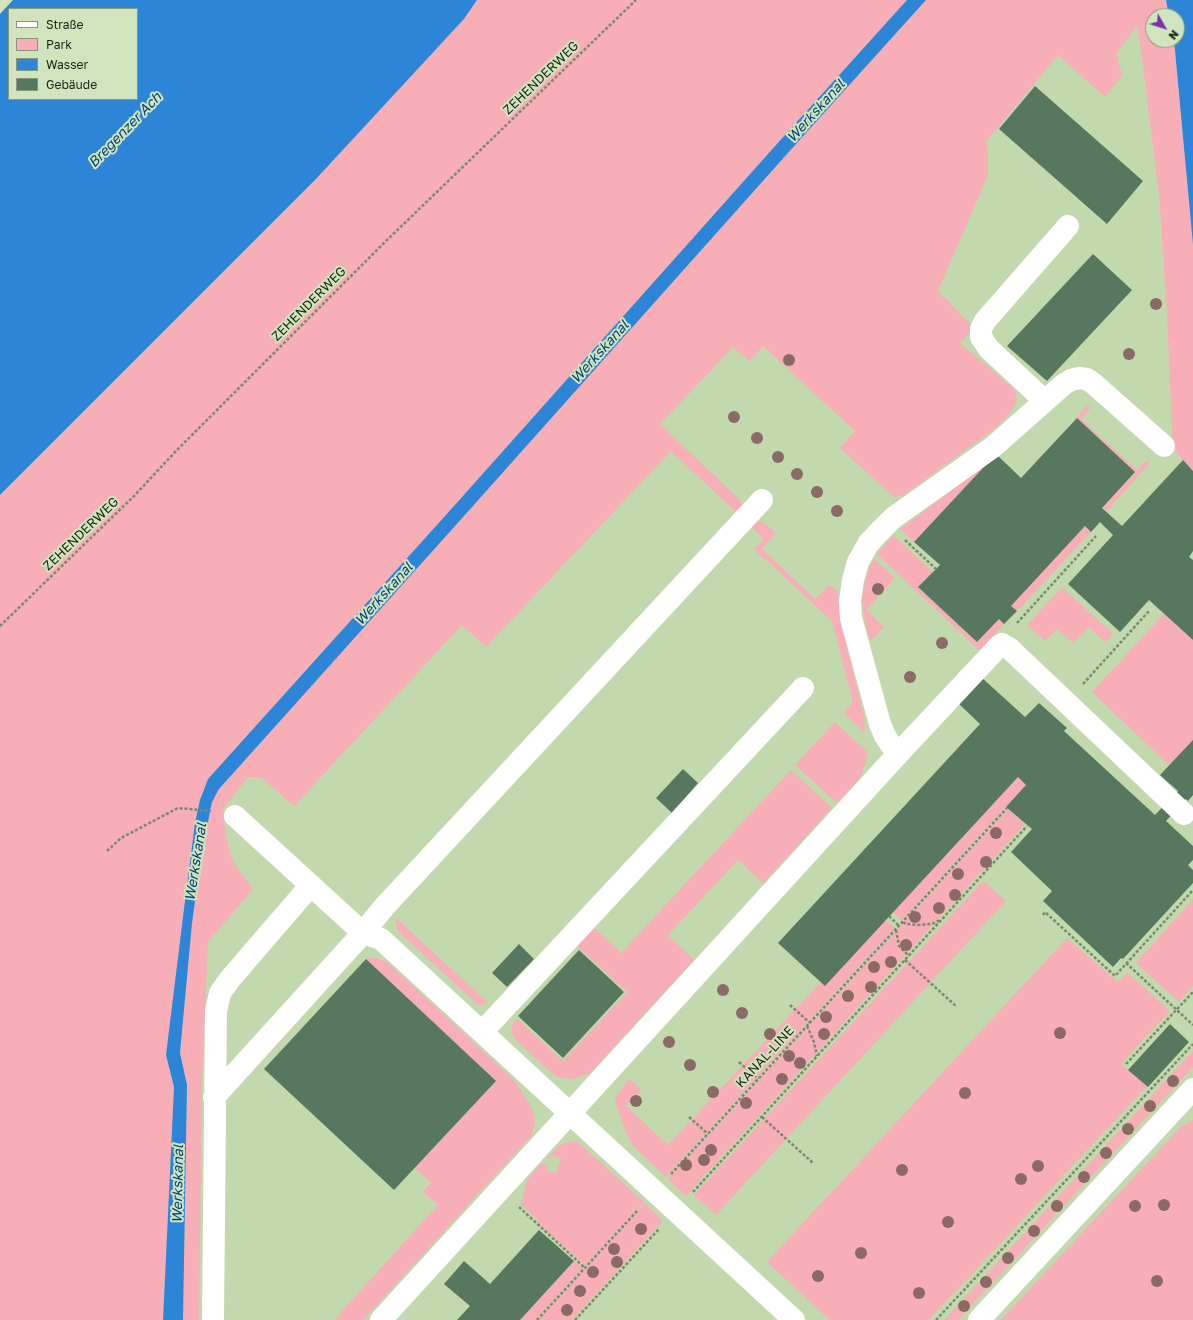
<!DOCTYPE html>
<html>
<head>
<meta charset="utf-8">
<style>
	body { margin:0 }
	#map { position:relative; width:1193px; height:1320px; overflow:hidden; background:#d0e5be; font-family:"Golos Text",sans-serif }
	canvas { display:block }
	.legend { position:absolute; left:8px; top:8px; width:130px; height:92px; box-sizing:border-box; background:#d0e5be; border:1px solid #88977a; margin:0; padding:5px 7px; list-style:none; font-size:12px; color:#1b2315 }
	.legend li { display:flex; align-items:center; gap:8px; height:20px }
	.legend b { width:20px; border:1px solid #88977a }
	.north { position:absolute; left:1145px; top:8px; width:40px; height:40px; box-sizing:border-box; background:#d0e5be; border:1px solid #88977a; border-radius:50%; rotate:129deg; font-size:11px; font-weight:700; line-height:16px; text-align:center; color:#1b2315 }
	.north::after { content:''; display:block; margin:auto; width:14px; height:18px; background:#7c33a6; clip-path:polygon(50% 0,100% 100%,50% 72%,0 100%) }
</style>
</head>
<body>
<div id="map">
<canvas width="1193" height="1320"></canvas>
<ul class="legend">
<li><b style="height:5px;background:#fff"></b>Straße</li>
<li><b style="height:11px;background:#f7aeb7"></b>Park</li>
<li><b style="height:11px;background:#2d85d7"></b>Wasser</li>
<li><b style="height:11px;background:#57785e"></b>Gebäude</li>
</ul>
<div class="north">N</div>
</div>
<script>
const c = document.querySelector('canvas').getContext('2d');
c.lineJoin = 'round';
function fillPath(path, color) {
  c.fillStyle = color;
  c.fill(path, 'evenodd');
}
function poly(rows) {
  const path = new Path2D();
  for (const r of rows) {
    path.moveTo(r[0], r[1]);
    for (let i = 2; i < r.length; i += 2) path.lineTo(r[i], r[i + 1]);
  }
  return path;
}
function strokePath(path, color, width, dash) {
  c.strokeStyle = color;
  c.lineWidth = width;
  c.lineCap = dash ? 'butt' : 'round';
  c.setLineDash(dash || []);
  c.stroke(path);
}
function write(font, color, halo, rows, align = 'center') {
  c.font = font + ' "Golos Text",sans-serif';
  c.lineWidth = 4;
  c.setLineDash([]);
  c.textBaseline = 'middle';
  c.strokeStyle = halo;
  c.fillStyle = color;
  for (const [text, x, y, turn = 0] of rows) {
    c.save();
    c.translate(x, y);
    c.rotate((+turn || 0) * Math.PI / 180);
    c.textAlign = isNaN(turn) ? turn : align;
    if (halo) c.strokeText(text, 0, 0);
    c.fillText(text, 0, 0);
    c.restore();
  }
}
fillPath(poly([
	[859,0,1133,0,1142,59,1159,196,1167,314,1193,445,1193,1320,0,1320,0,748]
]), '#c2d9ad');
fillPath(poly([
	[477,0,907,0,776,145,454,506,208,779,200,800,192,852,166,1055,174,1087,163,1320,0,1320,0,495,316,179,464,19],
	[926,0,1166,0,1169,16,1153,16,1153,40,1174,41,1193,245,1193,471,1175,451,1176,449,1172,441,1172,434,1167,314,1159,196,1142,59,1137,26,1117,52,1122,76,1105,97,1058,55,986,142,988,153,988,175,938,291,974,328,960,343,1015,390,1017,399,1016,403,1010,413,997,427,904,495,894,497,840,448,855,431,763,346,749,361,733,347,660,424,741,501,742,507,737,513,671,451,486,647,462,625,294,806,261,777,248,777,225,806,223,812,226,836,231,856,237,868,253,889,208,942,202,1082,199,1320,183,1320,187,1085,180,1053,192,923,200,866,210,811,212,802,219,789,464,516,787,154],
	[1090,406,1089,410,1081,419,1137,470,1144,462,1149,461,1149,464,1107,511,1102,508,1135,472,1077,418,1085,407],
	[987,464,914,542,900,529],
	[757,521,762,521,776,533,762,549,815,599,829,585,833,587,838,592,840,619,864,716,865,733,844,713,853,702,832,621,754,549,764,539,751,526],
	[1085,526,1091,532,1017,611,1011,606],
	[893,535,933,572,918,587,977,642,999,619,1004,624,980,651,877,554],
	[874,559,895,578,866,610,884,627,871,640,868,635,865,622,862,600,865,582,870,566],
	[1062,587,1113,634,1105,642,1089,627,1073,643,1057,629,1045,641,1027,625],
	[1164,614,1193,640,1193,740,1170,766,1092,692],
	[835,722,867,752,866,761,862,774,859,779,837,803,795,765],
	[791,770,832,808,763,883,738,860,668,935,694,960,591,1072,585,1075,572,1079,556,1077,514,1038,512,1032,512,1025,514,1022,517,1019,563,1061,627,992,577,946,594,928,621,953],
	[1018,777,1026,785,902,921,893,912],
	[1008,809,1025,824,686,1196,668,1179],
	[983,881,1006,901,716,1215,694,1195],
	[1193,899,1193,986,1179,1002,1136,963],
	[396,918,487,1002,481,1005,477,1004,399,932,396,924],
	[886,920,895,928,666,1177,636,1149,631,1143,627,1135,616,1104,615,1098,629,1079,641,1090,626,1106,668,1145,821,982,825,986],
	[1067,938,1118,982,1127,972,1170,1011,1121,1064,1147,1086,929,1320,830,1320,767,1262],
	[369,958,376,958,387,962,516,1082,530,1105,534,1114,535,1124,531,1136,363,1320,334,1320,438,1205,423,1192,431,1183,415,1168,496,1081,366,959],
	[1193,1051,1193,1067,958,1320,944,1320],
	[1193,1120,1193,1320,1001,1320,1175,1133,1181,1127],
	[571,1141,579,1143,644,1202,585,1266,537,1222,538,1220,521,1205,527,1180,541,1164,548,1165,547,1171,556,1173,561,1158,551,1155,550,1159,547,1158,560,1145],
	[645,1203,663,1221,572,1320,538,1320],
	[574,1261,575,1261,583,1268,535,1320,520,1320]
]), '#f7aeb7');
fillPath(poly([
	[13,0,477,0,464,19,316,179,0,495,0,14],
	[9,9,137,9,137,99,9,99],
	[907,0,926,0,787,154,464,516,219,789,212,802,210,811,200,866,192,923,180,1053,187,1085,183,1320,163,1320,174,1087,166,1055,183,917,195,823,200,800,208,779,454,506,776,145],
	[1166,0,1193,0,1193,245,1174,40,1177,40,1177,16,1169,16]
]), '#2d85d7');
fillPath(poly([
	[1035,86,1143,181,1107,224,999,129],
	[1093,254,1132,290,1047,381,1007,346],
	[1077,418,1135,472,1102,508,1122,526,1183,460,1193,471,1193,551,1189,557,1193,560,1193,640,1149,600,1120,632,1068,584,1113,535,1100,522,1091,532,1085,526,1011,606,1017,611,1004,624,999,619,977,642,918,587,940,565,914,542,996,454,1021,478],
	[981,677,1025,717,1039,703,1067,728,1064,731,1155,815,1178,791,1160,775,1193,740,1193,795,1188,801,1186,799,1166,821,1193,846,1193,860,1188,865,1193,870,1193,883,1123,959,1121,958,1113,967,1043,901,1052,891,1011,852,1032,829,1006,807,1026,785,1018,777,825,986,778,943,980,724,958,703],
	[683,769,698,783,672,813,656,798],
	[519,944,534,959,507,987,492,973],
	[579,950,624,992,563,1058,518,1016],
	[366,959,496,1081,394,1190,264,1069],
	[1170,1024,1189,1042,1148,1087,1128,1070],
	[539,1230,574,1261,520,1320,457,1320,470,1306,444,1284,464,1261,490,1284]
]), '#57785e');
strokePath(poly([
	[905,540,936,569],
	[1017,623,1096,536],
	[0,626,134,496,176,451,386,241,636,0],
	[1083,684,1149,611],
	[107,851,121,838,178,808,211,811],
	[1043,915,1045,912,1115,976,1193,890],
	[889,916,899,926],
	[903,922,906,924,918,925,932,924,940,920],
	[896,930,899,946,909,956],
	[905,960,957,1007],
	[1126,963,1193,1025],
	[790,1005,810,1023],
	[807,1026,814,1042,817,1056],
	[739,1062,758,1079],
	[1126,1064,1193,992],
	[689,1117,708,1134],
	[762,1117,813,1163],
	[671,1174,1007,808],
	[693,1192,1027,826],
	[519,1207,585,1268],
	[537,1320,638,1210],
	[575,1320,659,1229],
	[936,1320,1193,1044]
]), '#7b8a6e', 2.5, [3, 2]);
strokePath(poly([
	[1045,401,989,349,981,337,981,329,985,321,1068,226],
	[899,753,891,745,885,736,880,724,851,618,850,601,853,580,858,562,868,544,879,532,893,518,993,447,1063,385,1071,380,1079,378,1087,379,1094,384,1164,446],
	[235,816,363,933,384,907,762,500],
	[482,1032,803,688],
	[214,1097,363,933,381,939,794,1320],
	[213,1320,216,1011,220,993,230,979,311,885],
	[381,1320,899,753,999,646,1002,644,1009,648,1184,814],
	[979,1320,1193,1089]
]), '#fff', 22);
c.fillStyle = '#8b6965';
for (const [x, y] of [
	[1156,304],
	[1129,354],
	[789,360],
	[734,417],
	[757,438],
	[778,457],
	[797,474],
	[817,492],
	[837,511],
	[878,589],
	[942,643],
	[910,677],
	[996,833],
	[986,862],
	[958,874],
	[955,895],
	[939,908],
	[915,917],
	[906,945],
	[891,962],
	[874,967],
	[871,987],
	[723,990],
	[848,996],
	[742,1013],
	[826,1017],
	[1060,1033],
	[770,1034],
	[824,1034],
	[669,1042],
	[789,1056],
	[800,1063],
	[690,1065],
	[782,1079],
	[1173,1081],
	[713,1092],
	[965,1093],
	[636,1101],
	[746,1103],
	[1150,1106],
	[1128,1129],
	[711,1150],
	[1106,1153],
	[704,1160],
	[686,1165],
	[1038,1166],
	[902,1170],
	[1084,1177],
	[1021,1179],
	[1164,1205],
	[1057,1206],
	[1135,1206],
	[948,1222],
	[641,1229],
	[1034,1231],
	[614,1249],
	[861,1253],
	[1008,1258],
	[617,1262],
	[593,1272],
	[818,1276],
	[1157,1281],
	[986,1282],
	[580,1291],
	[919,1293],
	[964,1306],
	[567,1310]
]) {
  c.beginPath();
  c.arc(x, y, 6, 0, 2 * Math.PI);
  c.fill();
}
write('13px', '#1b2315', '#d0e5be', [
	["ZEHENDERWEG",541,78,-44],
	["ZEHENDERWEG",309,304,-45],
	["ZEHENDERWEG",81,534,-44],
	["KANAL-LINE",765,1057,-47]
]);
write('italic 14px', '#014278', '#d0e5be', [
	["Werkskanal",816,111,-48],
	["Bregenzer Ach",125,130,-46],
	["Werkskanal",600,352,-48],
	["Werkskanal",384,594,-48],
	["Werkskanal",196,862,-81],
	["Werkskanal",178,1184,-89]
]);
</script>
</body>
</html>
